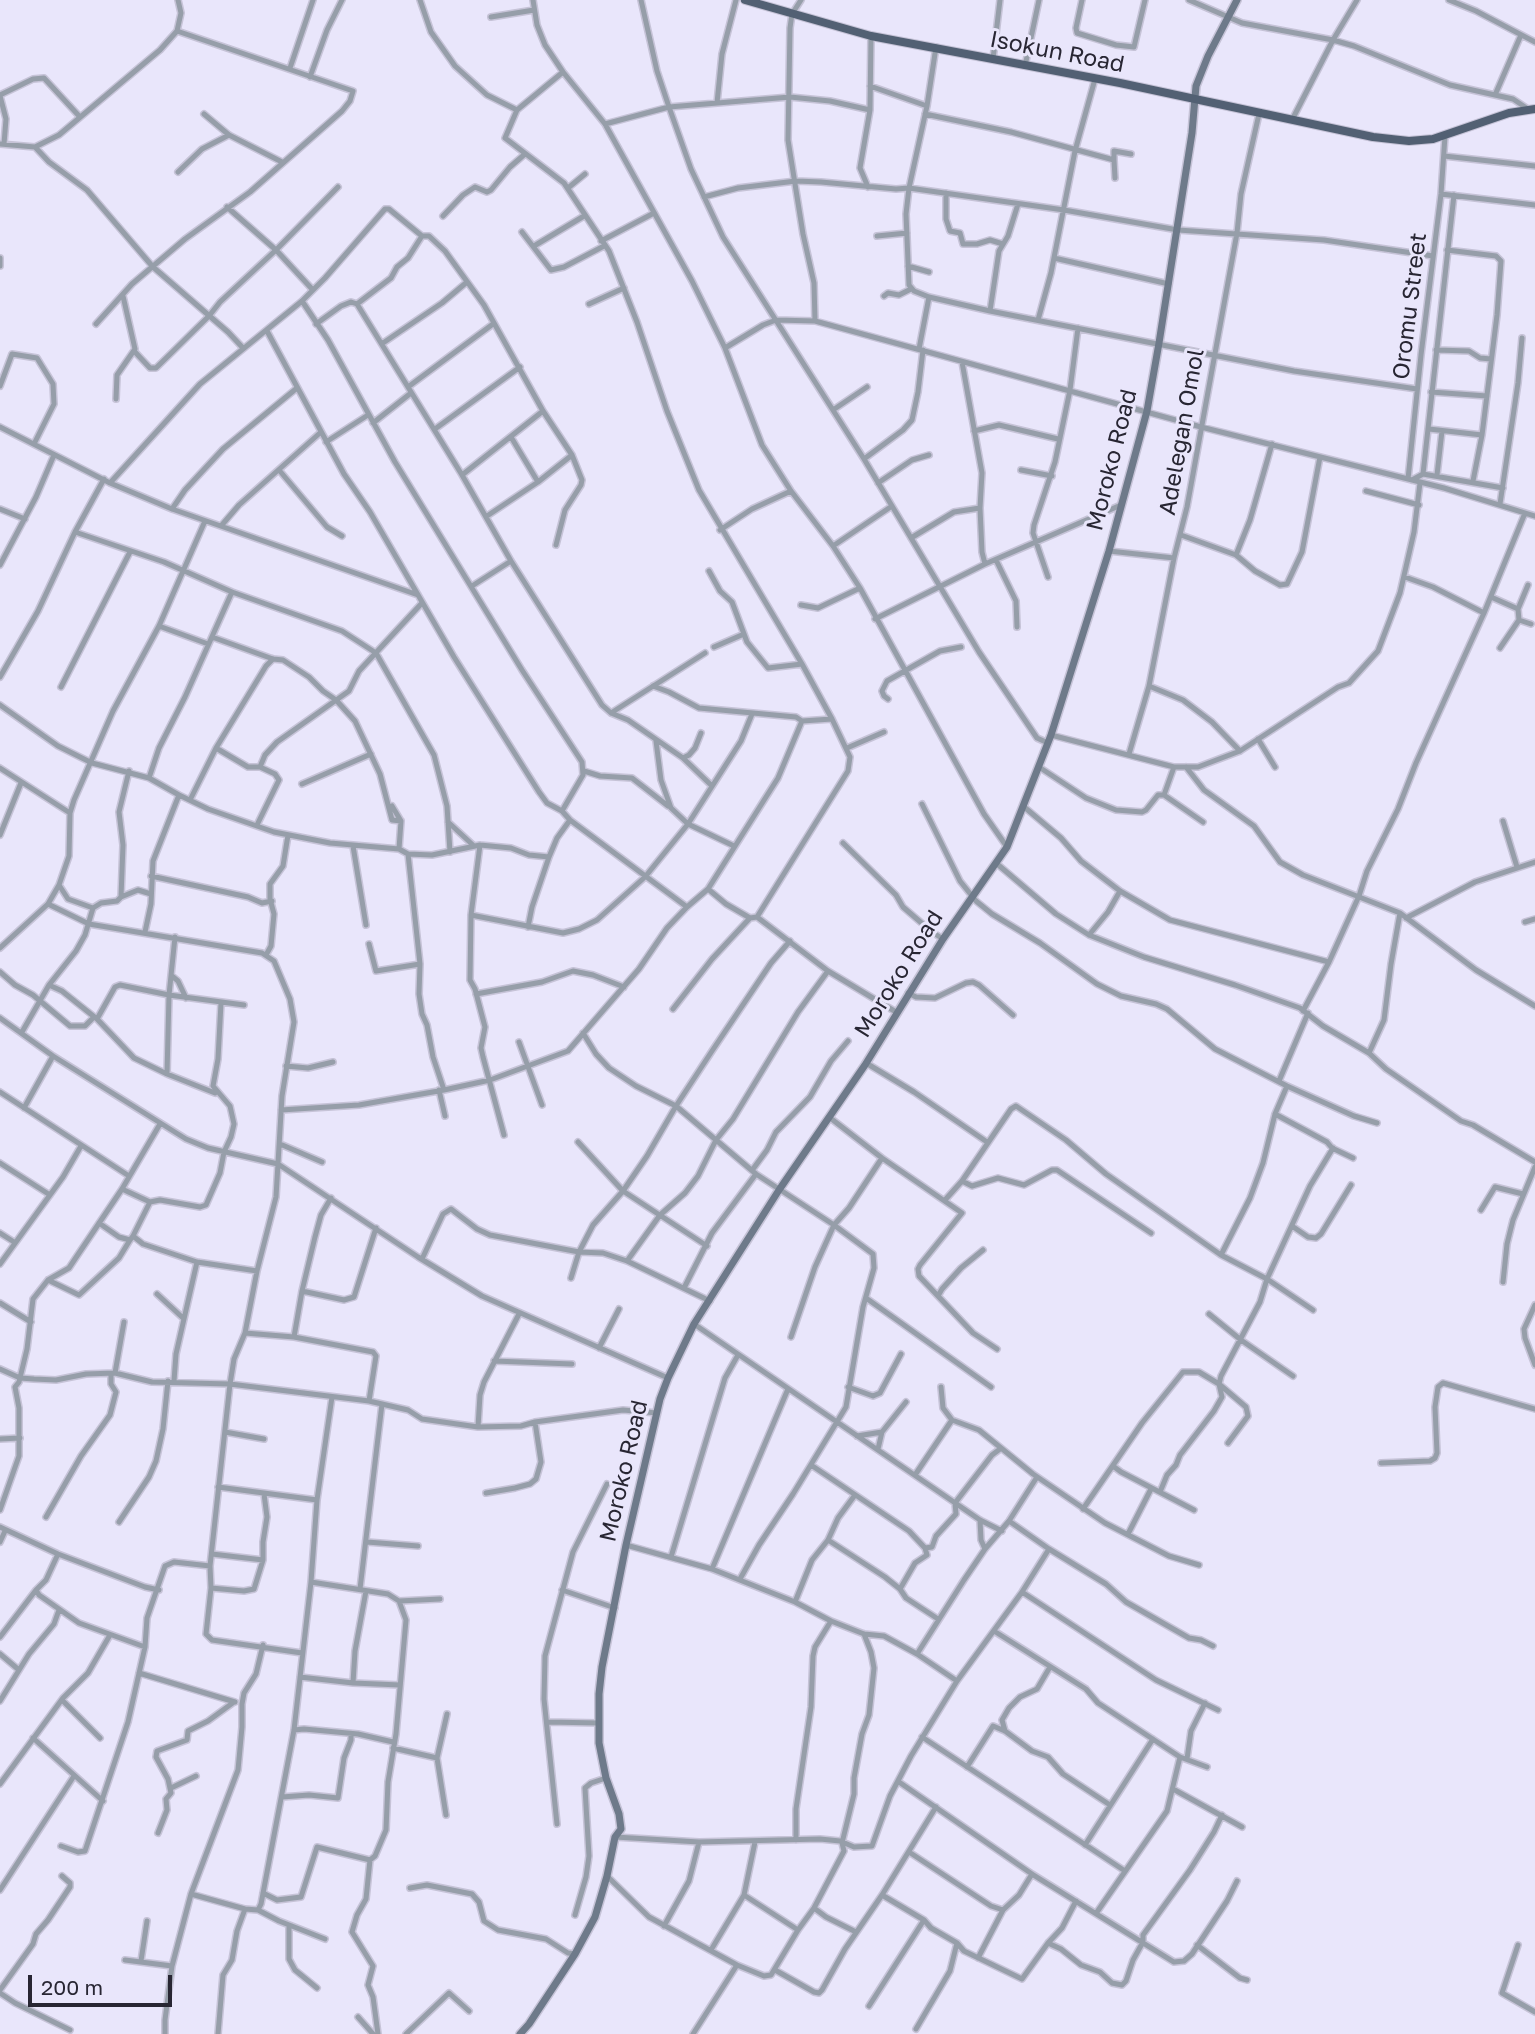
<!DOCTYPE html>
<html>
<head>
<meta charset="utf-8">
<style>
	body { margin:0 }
	#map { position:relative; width:1535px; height:2034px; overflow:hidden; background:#e9e6fb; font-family:"Golos Text",sans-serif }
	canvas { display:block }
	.scale { position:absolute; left:28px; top:1975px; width:144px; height:32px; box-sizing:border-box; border:4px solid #282633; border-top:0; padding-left:9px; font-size:21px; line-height:24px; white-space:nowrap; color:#282633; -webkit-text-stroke:5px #e9e6fb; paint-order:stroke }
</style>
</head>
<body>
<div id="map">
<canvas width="1535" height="2034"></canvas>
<div class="scale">200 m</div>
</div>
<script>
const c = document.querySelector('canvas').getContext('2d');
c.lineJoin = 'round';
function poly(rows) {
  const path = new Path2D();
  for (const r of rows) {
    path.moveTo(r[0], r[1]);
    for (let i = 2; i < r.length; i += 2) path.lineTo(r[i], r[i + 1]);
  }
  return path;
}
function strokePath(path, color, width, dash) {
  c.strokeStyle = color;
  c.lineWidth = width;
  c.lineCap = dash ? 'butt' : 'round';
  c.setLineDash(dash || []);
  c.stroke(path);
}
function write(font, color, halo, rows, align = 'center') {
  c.font = font + ' "Golos Text",sans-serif';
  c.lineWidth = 6;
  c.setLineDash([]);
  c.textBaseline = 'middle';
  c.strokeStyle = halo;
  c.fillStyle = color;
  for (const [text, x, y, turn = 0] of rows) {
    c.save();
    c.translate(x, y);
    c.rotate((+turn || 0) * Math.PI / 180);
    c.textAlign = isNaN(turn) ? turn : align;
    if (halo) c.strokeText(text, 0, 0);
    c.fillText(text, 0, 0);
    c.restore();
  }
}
const street = poly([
	[420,0,431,32,455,66,487,95,517,110],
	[533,0,537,25,545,45,563,72,605,124,692,281,725,348,762,445,791,491,833,546,860,588,984,814,1007,847],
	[641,0,657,71,669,107,691,169,723,237,864,459,979,652,1037,738,1048,743],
	[801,0,792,14,790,28,788,140,803,234,814,283,815,321],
	[1082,0,1076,28,1077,33,1116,45,1134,47,1145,0],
	[1189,0,1242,23,1333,40,1354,46,1450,85,1513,99,1528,109],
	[1449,0,1476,11,1535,42],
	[491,17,534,10],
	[936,47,927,106,909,188,906,214,909,285,914,291,929,297,990,311,1294,371,1417,389],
	[993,59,1000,0],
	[1025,66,1039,0],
	[290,68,313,0],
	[563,72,517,110,505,138,564,183,609,251,637,322,667,411,699,490,802,664,832,719,850,757,848,771,757,917],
	[310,77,327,30,342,0],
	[870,86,927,106],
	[0,95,33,79,44,78,80,117],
	[1495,95,1521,35],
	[0,96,6,119,4,144],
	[717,103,722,54,736,0],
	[204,114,229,135,282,162],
	[925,114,1011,132,1114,160,1115,178],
	[1292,120,1333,40,1357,0],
	[605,124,669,107,790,97,830,101,870,110],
	[0,144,35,147,59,135,160,50,177,31,181,13,178,0],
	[35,147,49,162,87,190,153,267,228,332,243,348],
	[1444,156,1535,166],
	[1114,160,1114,151,1131,154],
	[178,172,202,149,229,135],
	[868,187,860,168,870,110,871,36],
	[568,188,585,174],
	[946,193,946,219,950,231,960,233,963,244,977,244,990,240,1003,244],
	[1441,194,1535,205],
	[704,197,738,188,796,181,821,182,896,189,909,188,1064,210,1178,230,1324,240,1433,256],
	[227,207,276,250,312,289],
	[443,216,463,195,475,187,487,192,491,190,510,167,525,154],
	[522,232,551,270,564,267,604,246],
	[877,236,907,233],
	[601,241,654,213],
	[534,246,584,216],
	[1447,250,1496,256,1501,261,1497,315,1482,435,1473,481],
	[0,258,0,266],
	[1054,258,1169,284],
	[908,266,929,272],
	[884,296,888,293,899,295,911,289],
	[302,301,328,340,395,462,522,670,582,762,583,775,562,811],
	[357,304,462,475,511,561,602,705,611,713,628,720,683,758,711,785],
	[589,304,624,288],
	[990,311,999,251,1008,236,1018,204],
	[1038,320,1051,273,1075,151,1095,79],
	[96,324,132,284,185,239,250,192,342,111,350,101,353,91,177,31],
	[316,324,341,306,351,302,357,304,391,278,397,267,408,258,422,236],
	[267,331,344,474,370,512,454,657,539,792,547,803,562,811,570,820,687,907],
	[383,343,442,303,467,282],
	[725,348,763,325,776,320,815,321,1201,427,1444,488,1535,516],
	[919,349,929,297],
	[1436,350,1469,351,1480,358,1491,359],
	[135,352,150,368,156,368,209,316,220,302,276,250,338,187],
	[962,362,982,473,980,508,982,552,985,564],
	[0,386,12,354,37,358,53,384,54,404,34,444],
	[408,387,493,324],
	[1431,392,1487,396],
	[116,399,117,375,135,349,123,296],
	[833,410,867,387],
	[373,423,411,393],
	[0,427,110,483,172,509,418,595],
	[435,429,520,367],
	[1429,429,1482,435],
	[974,431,999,425,1058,439],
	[511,437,538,482],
	[326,442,368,415],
	[864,459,903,430,912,420,918,392,923,350],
	[279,470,327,527,342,536],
	[1021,470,1052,476],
	[1423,474,1454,195],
	[462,475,543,411],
	[1437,475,1442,431],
	[1408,479,1421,355,1441,194,1445,136],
	[1412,480,1423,474,1503,488],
	[110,483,200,384,302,301,325,278,385,209,389,209,422,236,429,236,445,251,484,305,543,411,572,455,582,480,581,485,565,510,556,545],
	[878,483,912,460,929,455],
	[1366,491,1419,505],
	[1500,504,1518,383,1522,338],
	[0,509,25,519],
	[172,509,185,490,223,449,297,388],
	[487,516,538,482,572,455],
	[221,526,239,505,321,432],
	[720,530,752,509,791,491],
	[75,532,164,562,232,592,342,631,376,653,434,755,447,806,450,852],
	[1181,535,1236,555,1255,571,1280,585,1287,584,1302,552,1320,457],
	[911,538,954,512,980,508],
	[833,546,892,506],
	[1109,551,1174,558],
	[1236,555,1250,520,1272,444],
	[996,560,1016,601,1017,627],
	[0,565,36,497,54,455],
	[709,571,720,591,732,602,747,642,768,668,802,664],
	[1048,577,1033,533,1034,525,1055,462,1070,390,1078,328],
	[1405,577,1433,587,1484,613],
	[472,586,511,561],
	[1491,597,1518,609,1519,620],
	[801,605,818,608,860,588],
	[1518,609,1528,585],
	[875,619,985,564,1121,505],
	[159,626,208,644],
	[212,637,273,659,283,660,309,677,323,691,336,700,355,721,380,774,392,820,401,821],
	[714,647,744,634],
	[1500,648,1519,620,1531,624],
	[0,677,38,611,75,532,104,479],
	[653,686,669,692,699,708,796,717,802,721,832,719],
	[1149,686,1183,700,1212,722,1240,751],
	[61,687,130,552],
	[888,699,884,696,882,691,887,681,940,651,961,647],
	[0,705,58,746,92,763,149,778,179,795,208,809,274,832,330,843,399,849,408,854,432,855,480,845,511,848,529,855,549,857],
	[611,713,705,653],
	[1051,735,1174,767,1198,767,1240,751,1338,687,1349,683,1378,651,1400,593,1414,532,1420,483],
	[1258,739,1275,767],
	[656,741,661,780,671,808,688,824,734,846],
	[216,748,248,767,260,767,275,774,279,780,257,825],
	[847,748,884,732],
	[1129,754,1149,686,1174,558,1187,507,1237,233,1241,194,1259,114],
	[683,758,689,755,695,748,701,733],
	[260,767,265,755,277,742,349,691,359,671,422,603],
	[1039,767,1086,798,1116,810,1142,812,1146,810,1158,795,1164,795],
	[1174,767,1164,795,1203,822],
	[1186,767,1204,790,1254,826,1280,862,1303,875,1400,913,1476,970,1535,1006],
	[0,768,70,813],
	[584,771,600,776,632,778,668,806],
	[149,778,159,748,185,697,232,592],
	[302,784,371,754],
	[190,800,216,748,266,666,273,659],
	[922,804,960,881,976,901,992,914,1040,943,1097,984,1121,996,1156,1004,1167,1009,1215,1049,1287,1086,1354,1116,1377,1123],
	[392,806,401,821,399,849],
	[1023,806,1061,838,1081,861,1120,891,1170,920,1329,962],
	[1503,821,1517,867],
	[448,822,474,846],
	[0,835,21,783],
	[843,843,896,895,903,907,932,932,943,939],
	[480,845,471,915,470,980,475,989,485,1027,481,1048,483,1057,504,1135],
	[353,846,366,925],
	[408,854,420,964,419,994,422,1014,427,1025,433,1057,444,1090],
	[996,863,1056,914,1089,935,1144,957,1235,985,1300,1008,1323,1026,1369,1053,1386,1069,1461,1121,1473,1125,1535,1162],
	[151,876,248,897,262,903,272,901],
	[59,885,68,899,93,908,101,903,117,901,121,897,138,890,151,894],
	[708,889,726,904,750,918,757,917,828,971,896,1012],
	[121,897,123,845,119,812,129,771],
	[48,904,89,924,262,953,274,961,290,999,294,1022,282,1096,276,1197,257,1271,245,1333,234,1359,230,1384,210,1566,211,1588,206,1634,212,1640,302,1653],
	[471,915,563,933,579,929,597,920,645,877,688,824,741,741,752,714],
	[1406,918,1475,882,1535,862],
	[1525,922,1535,919],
	[528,927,532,907,549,857,557,838,570,820],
	[145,932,151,904,153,861,179,795],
	[1089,935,1108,912,1120,891],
	[369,944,376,971,420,964],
	[0,948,48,904,59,885,69,856,70,813,74,800,113,711,159,626,205,521],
	[266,955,271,946,274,914,270,899,270,884,283,866,288,835],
	[0,972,15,985,33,995,70,1026,85,1026,94,1017],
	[172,976,178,981,186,998],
	[49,985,62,991,97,1019,134,1058,167,1074,215,1093],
	[908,993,916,997,935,998,966,983,973,982,979,985,1013,1015],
	[476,994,542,982,573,971,593,975,624,987],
	[673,1009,712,959,750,918],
	[1303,1011,1329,962,1359,896,1367,871,1398,809,1416,763,1484,613,1525,513],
	[0,1018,53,1056,186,1139,208,1148,278,1164,418,1257,482,1296,668,1378],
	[97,1019,115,987,120,985,169,995,244,1005],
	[22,1032,49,985,76,951,85,935,93,908],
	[583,1033,596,1054,609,1068,636,1086,676,1106,756,1174,834,1225,873,1254,874,1268,863,1307,846,1407,793,1494,759,1545,740,1579],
	[519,1042,542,1105],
	[1369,1053,1384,1020,1391,964,1400,913],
	[866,1063,914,1092,987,1142],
	[286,1066,308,1068,333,1062],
	[167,1074,169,995,175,937],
	[1279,1081,1308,1013],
	[439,1090,445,1116],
	[0,1092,129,1176],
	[24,1108,53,1056],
	[281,1110,359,1105,444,1090,490,1080,568,1051,639,969,667,928,687,907,708,889,778,778,802,721],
	[1275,1114,1327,1142,1332,1148,1353,1158],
	[829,1117,882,1158,962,1213,920,1265,918,1269,919,1276,973,1333,997,1349],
	[578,1142,623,1191,707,1246],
	[280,1144,322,1162],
	[0,1163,50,1195],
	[753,1169,767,1150,776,1132,810,1097,831,1061,848,1041],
	[962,1181,972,1186,998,1178,1024,1185,1052,1170,1057,1170,1151,1233],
	[122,1189,150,1202],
	[945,1200,962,1181,1011,1109,1016,1106,1066,1140,1106,1174,1221,1255,1267,1279,1313,1310],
	[1481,1210,1495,1187,1523,1194],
	[99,1223,119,1237,130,1240,133,1236,143,1244,197,1262,257,1271],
	[1292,1226,1308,1237,1316,1238,1321,1234,1351,1185],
	[0,1233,14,1242],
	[133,1236,150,1202,160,1200,200,1207,206,1205,220,1173,224,1152,231,1137,234,1124,230,1106,213,1086,218,1059,221,1003],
	[1221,1255,1250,1198,1263,1163,1275,1114,1287,1086],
	[422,1259,443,1214,451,1209,477,1229,490,1235,579,1252,603,1253,627,1261,710,1301],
	[627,1261,660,1215,685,1193,698,1176,716,1140,733,1119,798,1012,828,971],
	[0,1264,63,1177,81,1146],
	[571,1278,579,1252,593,1225,623,1191,647,1156,676,1106,712,1051,771,963,790,941],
	[48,1280,79,1295,119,1258,130,1240],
	[1503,1282,1507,1244,1513,1220,1535,1167],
	[684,1288,712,1233,756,1174],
	[302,1291,344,1300,354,1297,376,1228],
	[157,1294,183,1318],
	[938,1296,942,1289,961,1268,983,1250],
	[866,1298,991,1387],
	[0,1303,31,1322],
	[1535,1305,1524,1329,1525,1338,1535,1365],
	[1209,1314,1241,1340,1293,1376],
	[694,1324,980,1520,1002,1531],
	[245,1333,294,1337,373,1352,376,1356,369,1401],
	[294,1337,302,1291,315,1237,321,1215,331,1198],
	[791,1337,815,1267,834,1225,849,1208,882,1158],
	[599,1348,619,1309],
	[494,1361,572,1364],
	[0,1369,20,1378,34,1379,56,1380,86,1374,115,1373,152,1382,230,1384,369,1401,408,1410,422,1419,478,1427,521,1426,535,1422,623,1410,657,1413],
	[115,1373,124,1322],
	[174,1381,176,1354,197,1262],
	[848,1387,873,1396,880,1393,901,1354],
	[941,1387,943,1408,952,1420,979,1430,1033,1474,1105,1523,1169,1556,1199,1565],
	[478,1427,480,1395,484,1382,519,1314],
	[225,1432,264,1439],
	[857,1436,882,1432],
	[0,1439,20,1438],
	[878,1449,882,1432,906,1402],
	[1381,1463,1430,1461,1435,1458,1437,1453,1435,1407,1438,1387,1443,1383,1535,1409],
	[811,1465,909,1531,925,1548],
	[1113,1466,1121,1472,1194,1510],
	[915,1475,952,1420],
	[218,1487,317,1500],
	[1160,1492,1167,1475,1176,1465,1180,1455,1214,1411,1222,1397,1219,1384,1221,1376,1260,1302,1267,1279,1310,1186,1333,1148],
	[486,1493,515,1488,530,1484,536,1479,541,1462,535,1422],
	[1083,1509,1142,1423,1183,1372,1199,1372,1219,1384,1246,1407,1248,1416,1228,1443],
	[0,1510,19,1456,19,1408,15,1387,19,1382,27,1349,33,1299,48,1280,69,1268,75,1259,122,1189,160,1124],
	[46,1517,81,1456,110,1415,116,1392,111,1384,111,1374],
	[980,1520,981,1540,985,1549],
	[1009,1521,1049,1549,1106,1584,1126,1602,1189,1638,1201,1640,1213,1646],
	[119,1522,149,1477,156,1461,163,1429,168,1381],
	[0,1527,58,1554,145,1587,159,1590],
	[1128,1534,1151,1489],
	[828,1540,885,1577,900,1589,906,1598,938,1619],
	[0,1542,5,1531],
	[367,1542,418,1546],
	[626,1545,712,1569,795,1602,831,1621,864,1634,884,1636,917,1654,957,1681],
	[58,1554,46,1580,36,1590,39,1595,79,1623,145,1647],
	[212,1554,263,1560],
	[671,1557,725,1378,738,1355],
	[712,1569,788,1389],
	[311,1582,388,1594,399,1601,440,1599],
	[211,1588,244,1591,254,1589,263,1560,263,1542,267,1517,264,1494],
	[360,1589,382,1404],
	[900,1589,915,1563,927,1555,925,1548,932,1547,936,1536,956,1514,955,1503,992,1455,1000,1449],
	[562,1590,615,1608],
	[1022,1592,1156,1680,1218,1710],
	[795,1602,812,1560,828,1540,838,1518,855,1495],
	[994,1631,1086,1689,1098,1703,1180,1757,1207,1767],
	[0,1637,36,1590],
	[0,1654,19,1670],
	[917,1654,964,1580,985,1549,1009,1521,1037,1477],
	[139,1673,235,1702],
	[300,1677,353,1683,400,1685],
	[353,1683,355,1651,366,1591],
	[62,1700,100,1738],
	[0,1701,29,1654,54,1624,59,1610],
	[548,1722,598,1723],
	[294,1730,304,1729,358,1734,393,1742],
	[1005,1731,1002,1720,1009,1708,1020,1697,1037,1689,1050,1667],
	[922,1737,1125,1871],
	[33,1738,103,1801],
	[393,1748,437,1758],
	[1187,1759,1191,1731,1205,1703],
	[967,1767,993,1726,1005,1731,1032,1751,1048,1757,1063,1774,1110,1805],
	[899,1782,1032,1874,1174,1962,1184,1961,1192,1954,1227,1901,1237,1881],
	[0,1784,63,1698,88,1673,110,1635],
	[171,1788,196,1776],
	[1173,1789,1242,1827],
	[282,1797,309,1795,338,1798,344,1758,351,1740,351,1734],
	[446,1815,437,1758,447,1714],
	[557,1824,544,1699,545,1656,573,1552,607,1484],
	[158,1833,167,1810,166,1799,171,1793,168,1779,156,1757,157,1751,187,1740,188,1731,208,1721,234,1702],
	[615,1837,699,1842,820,1839,840,1841,854,1847,872,1846,890,1796,911,1756,957,1681,1022,1592,1049,1549],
	[796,1840,796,1809,811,1707,813,1656,815,1647,831,1621],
	[1085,1845,1153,1739],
	[61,1846,78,1852,85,1851,128,1722,145,1647,147,1618,165,1566,174,1562,210,1566],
	[909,1852,991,1906,1003,1910,1019,1895,1032,1874],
	[607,1876,649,1917,737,1965,764,1976,771,1975,798,1930,814,1908,844,1851,842,1843,854,1794,854,1778,862,1734,869,1715,874,1668,871,1652,864,1634],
	[410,1888,427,1885,472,1894,479,1902,484,1921,498,1930,546,1939,568,1953,575,1954],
	[0,1890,74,1776],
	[263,1893,277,1900,301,1897,317,1847,370,1860],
	[191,1894,245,1909,258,1910,261,1904,294,1730,311,1582,317,1500,332,1397],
	[744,1895,798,1930],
	[882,1895,924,1920,931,1928,957,1943,964,1951,1022,1979,1048,1943,1062,1928,1076,1901],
	[814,1908,826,1917,856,1932],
	[258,1910,279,1921,325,1939],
	[1097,1912,1167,1811,1180,1757],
	[575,1915,586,1877,589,1856,585,1788,591,1783,606,1778],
	[289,1925,289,1959,295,1970,317,1988],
	[664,1926,689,1881,699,1842],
	[1048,1943,1061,1949,1081,1965,1100,1972,1112,1983,1122,1985,1126,1981,1133,1960,1143,1942,1143,1935,1190,1870,1214,1832,1222,1815],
	[1197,1945,1240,1978,1247,1980],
	[1518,1945,1502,1993,1535,2012],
	[711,1950,744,1895,755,1842],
	[978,1958,1003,1910],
	[125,1960,172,1966],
	[141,1961,147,1921],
	[775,1970,814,1992,819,1993,822,1990,845,1949,882,1895,936,1807],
	[0,1990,33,1944,36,1934,48,1920,70,1887,70,1883,62,1876],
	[0,1993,15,2003,70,2030],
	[869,2006,924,1920],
	[358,2017,373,2034],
	[916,2029,950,1971,957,1943],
	[165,2034,165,2020,172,1966,191,1894,238,1770,242,1727,242,1704,244,1693,256,1674,263,1645],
	[218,2034,223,1975,232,1960,237,1931,245,1909],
	[378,2034,373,1997,368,1985,373,1966,352,1932,357,1915,366,1899,370,1860,375,1856,386,1830,388,1782,396,1734,406,1620,399,1601],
	[406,2034,449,1993,469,2011],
	[693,2034,737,1965]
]);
const secondary = poly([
	[520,2034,529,2024,575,1954,595,1917,607,1876,615,1837,621,1829,619,1814,606,1778,599,1743,599,1694,602,1667,626,1545,660,1399,668,1378,694,1324,779,1190,865,1065,943,939,1007,847,1051,735,1109,551,1147,411,1159,343,1192,133,1196,86,1208,56,1237,0]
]);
const primary = poly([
	[745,0,871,36,1120,83,1373,137,1409,141,1433,139,1509,113,1535,109]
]);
strokePath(street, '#c6c3d7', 8);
strokePath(secondary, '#c6c3d7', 10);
strokePath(primary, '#c6c3d7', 10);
strokePath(street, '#969ea9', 5);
strokePath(secondary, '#6e7a8a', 7);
strokePath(primary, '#526073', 8);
write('23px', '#282633', '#e9e6fb', [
	["Isokun Road",1057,52,11],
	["Oromu Street",1410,306,-83],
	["Adelegan Omol",1182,432,-80],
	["Moroko Road",1112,460,-76],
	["Moroko Road",899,974,-58],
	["Moroko Road",624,1471,-77]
]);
</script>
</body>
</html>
